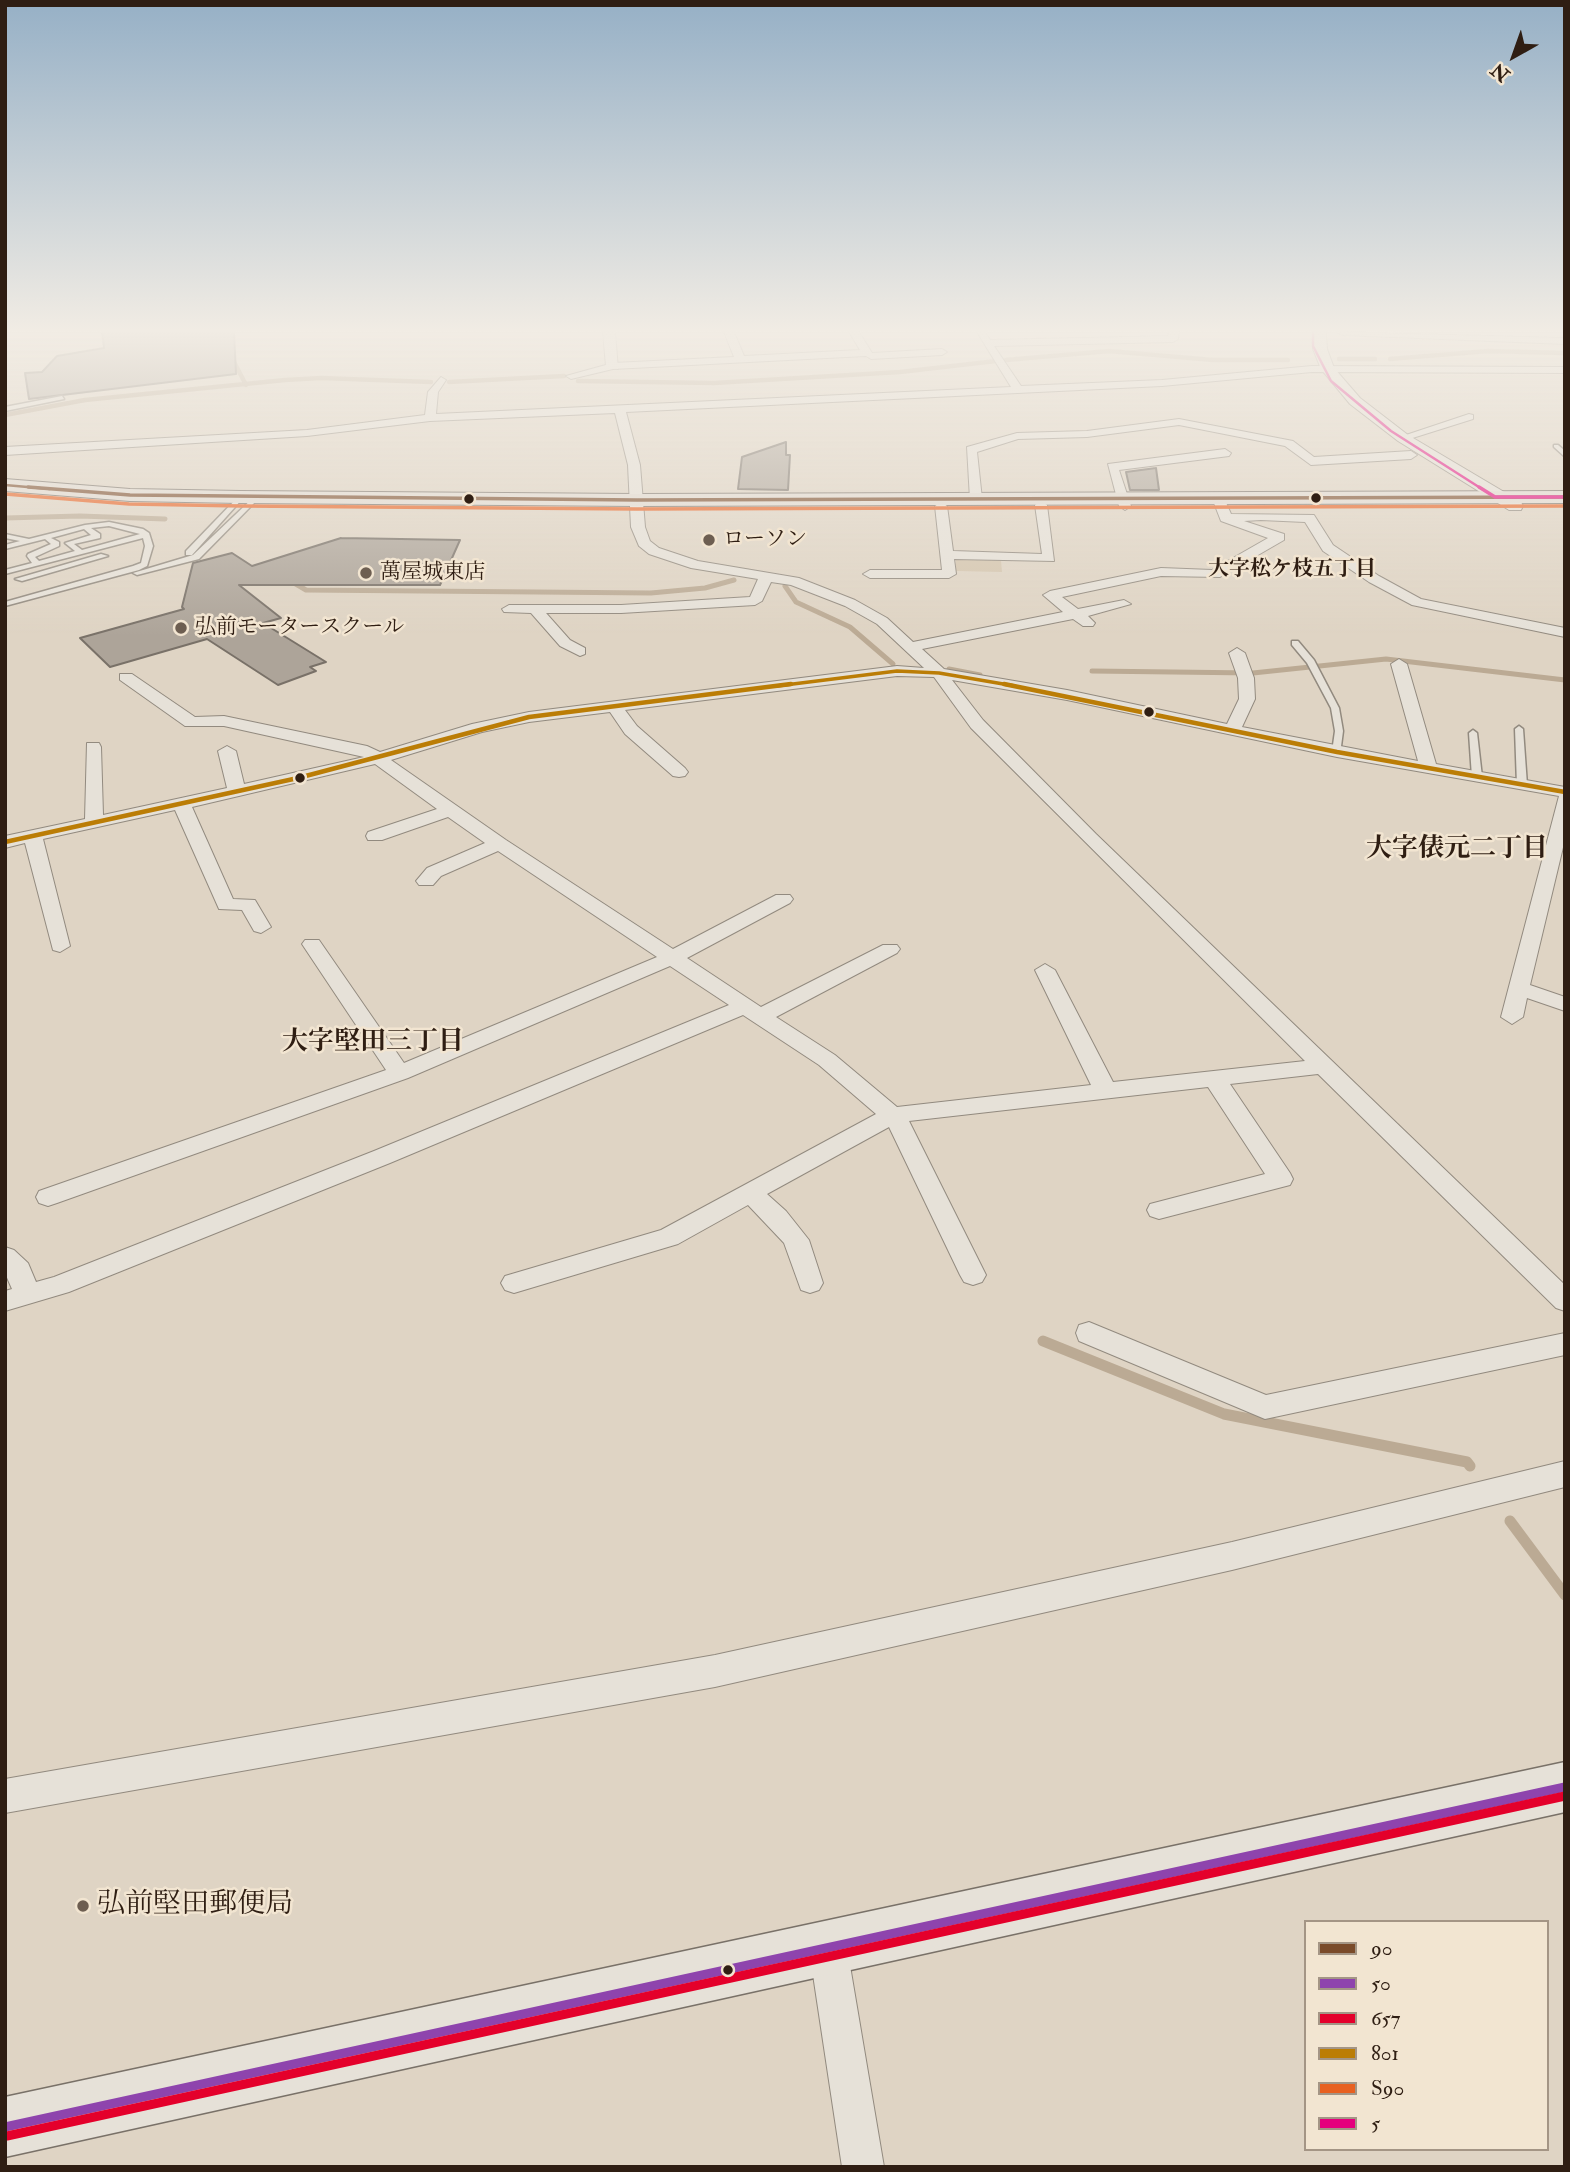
<!DOCTYPE html>
<html>
<head>
<meta charset="utf-8">
<style>
	body { margin:0 }
	#map { position:relative; width:1570px; height:2172px; overflow:hidden; background:#dfd4c4; font-family:"IM FELL Double Pica",serif }
	canvas { display:block }
	.frame { position:absolute; inset:0; border:7px solid #2f1e13; pointer-events:none }
	.legend { position:absolute; left:1304px; top:1920px; width:245px; height:231px; box-sizing:border-box; background:#f2e5d1; border:2px solid #a49585; margin:0; padding:9px 12px; list-style:none; font-size:21px; color:#2f1e13 }
	.legend li { display:flex; align-items:center; gap:14px; height:35px }
	.legend b { width:35px; border:2px solid #a49585 }
	.north { position:absolute; left:1479px; top:21px; width:70px; height:70px; -webkit-text-stroke:5px #f2e5d1; paint-order:stroke; rotate:220deg; font-size:19px; font-weight:700; line-height:28px; text-align:center; color:#2f1e13 }
	.north::after { content:''; display:block; margin:auto; width:24px; height:32px; background:#2f1e13; clip-path:polygon(50% 0,100% 100%,50% 72%,0 100%) }
</style>
</head>
<body>
<div id="map">
<canvas width="1570" height="2172"></canvas>
<div class="frame"></div>
<ul class="legend">
<li><b style="height:9px;background:#7a4b2a"></b>90</li>
<li><b style="height:9px;background:#8e44ad"></b>50</li>
<li><b style="height:9px;background:#e4002b"></b>657</li>
<li><b style="height:9px;background:#bb7d06"></b>801</li>
<li><b style="height:9px;background:#e86121"></b>S90</li>
<li><b style="height:9px;background:#e5007d"></b>5</li>
</ul>
<div class="north">N</div>
</div>
<script>
const c = document.querySelector('canvas').getContext('2d');
c.lineJoin = 'round';
function fillPath(path, color) {
  c.fillStyle = color;
  c.fill(path, 'evenodd');
}
function poly(rows) {
  const path = new Path2D();
  for (const r of rows) {
    path.moveTo(r[0], r[1]);
    for (let i = 2; i < r.length; i += 2) path.lineTo(r[i], r[i + 1]);
  }
  return path;
}
function strokePath(path, color, width, dash) {
  c.strokeStyle = color;
  c.lineWidth = width;
  c.lineCap = dash ? 'butt' : 'round';
  c.setLineDash(dash || []);
  c.stroke(path);
}
function write(font, color, halo, rows, align = 'center') {
  c.font = font + ' "IM FELL Double Pica","Noto Serif JP",serif';
  c.lineWidth = 5;
  c.setLineDash([]);
  c.textBaseline = 'middle';
  c.strokeStyle = halo;
  c.fillStyle = color;
  for (const [text, x, y, turn = 0] of rows) {
    c.save();
    c.translate(x, y);
    c.rotate((+turn || 0) * Math.PI / 180);
    c.textAlign = isNaN(turn) ? turn : align;
    if (halo) c.strokeText(text, 0, 0);
    c.fillText(text, 0, 0);
    c.restore();
  }
}
fillPath(poly([
	[956,559,1001,560,1002,572,956,571]
]), '#d4c5ae');
strokePath(poly([
	[231,356,246,385],
	[1339,359,1375,359],
	[1390,359,1488,351,1565,353],
	[1006,360,1109,351,1213,360,1288,360],
	[578,381,714,383,900,372,996,361],
	[449,382,564,376],
	[5,415,85,400,285,380,321,378,431,382]
]), '#bbaa94', 4.5);
strokePath(poly([
	[5,518,80,516,165,519],
	[289,580,306,590,651,593,705,588,734,580],
	[785,586,796,602,850,627,893,664],
	[949,669,980,675],
	[1092,671,1253,673,1386,659,1565,680]
]), '#bbaa94', 5);
strokePath(poly([
	[1043,1341,1224,1414,1467,1462,1470,1466],
	[1510,1521,1565,1595]
]), '#bbaa94', 11);
const building = poly([
	[102,332,234,332,236,374,29,399,25,373,42,372,57,356,104,348,102,332],
	[786,442,786,455,790,455,788,490,738,489,742,457,786,442],
	[1156,468,1159,490,1130,490,1126,472,1156,468],
	[341,538,460,540,440,585,239,585,281,618,263,623,326,662,310,667,316,671,278,685,207,639,110,667,80,638,184,609,182,607,193,563,232,553,252,566,341,538]
]);
fillPath(building, '#ada499');
strokePath(building, '#797168', 2);
const service = poly([
	[62,396,64,399,5,411,5,407,62,396],
	[1554,445,1558,445,1565,451,1565,457,1554,447,1554,445],
	[239,496,244,497,192,555,186,555,186,551,239,496],
	[255,496,260,497,199,559,137,575,133,573,193,555,255,496],
	[109,522,143,529,149,533,153,546,147,566,139,570,5,606,5,602,133,566,141,563,145,546,143,538,5,574,5,570,32,563,27,556,28,554,51,544,45,539,5,549,5,545,20,541,5,538,5,534,29,539,85,525,109,522],
	[109,526,140,534,82,550,74,544,100,538,100,534,91,528,109,526],
	[84,529,91,535,65,543,75,551,39,561,35,557,59,546,59,542,51,538,84,529],
	[101,554,108,556,22,581,15,579,101,554],
	[1292,641,1298,641,1314,660,1339,708,1343,731,1340,754,1337,755,1332,752,1335,731,1331,708,1307,663,1292,645,1292,641],
	[1519,726,1523,729,1527,785,1522,788,1517,785,1515,729,1519,726],
	[1473,730,1477,733,1482,777,1477,780,1472,777,1469,733,1473,730]
]);
const minor = poly([
	[724,332,734,332,744,356,860,350,849,332,859,332,872,353,942,349,947,352,942,355,871,359,866,356,613,369,571,379,566,376,613,363,734,357,724,332],
	[977,332,985,332,990,340,1168,336,1169,332,1179,332,1178,339,1173,342,994,346,1021,386,1162,380,1312,366,1565,367,1565,373,1312,372,1162,386,626,412,640,465,645,527,650,541,659,548,698,561,799,578,855,600,887,618,913,642,1063,612,1043,595,1050,591,1161,568,1212,570,1268,538,1221,521,1212,498,1218,494,1224,498,1231,514,1314,515,1333,545,1379,576,1421,599,1565,628,1565,637,1412,605,1369,582,1323,551,1305,522,1261,520,1244,521,1284,534,1284,540,1220,577,1161,576,1062,597,1078,609,1124,600,1131,604,1088,616,1095,623,1093,626,1083,626,1073,619,922,649,944,669,1067,690,1227,724,1239,699,1238,678,1229,653,1237,648,1245,653,1254,678,1255,699,1242,727,1418,761,1391,664,1399,659,1407,664,1436,764,1565,787,1565,839,1530,985,1565,997,1565,1011,1527,998,1523,1017,1512,1024,1501,1017,1559,796,1337,757,1067,700,952,680,983,720,1096,834,1565,1285,1565,1311,1556,1308,1318,1074,1230,1084,1290,1173,1293,1179,1290,1185,1159,1219,1150,1216,1147,1210,1150,1204,1265,1174,1208,1087,909,1121,986,1275,982,1282,973,1285,964,1282,960,1275,889,1127,767,1194,786,1211,809,1240,823,1283,819,1290,810,1293,801,1290,784,1243,748,1205,678,1244,514,1293,505,1290,501,1283,505,1276,661,1230,876,1114,819,1065,743,1015,390,1163,69,1292,5,1311,5,1291,12,1289,5,1273,5,1247,14,1250,28,1263,36,1282,54,1277,374,1151,729,1005,670,966,408,1078,57,1203,48,1206,39,1203,36,1197,39,1191,386,1070,302,944,305,940,319,940,404,1063,657,957,498,851,441,876,433,885,419,885,416,881,427,868,485,843,448,817,382,840,368,840,366,836,368,832,437,809,375,764,192,807,233,899,255,900,271,927,261,933,254,931,242,910,219,909,175,810,43,839,70,946,60,952,53,950,25,843,5,848,5,836,85,819,87,743,99,743,101,747,103,815,227,788,218,751,227,746,236,751,244,784,364,757,224,726,185,726,120,680,120,674,132,674,195,717,224,716,367,746,380,752,472,724,529,712,897,666,924,668,877,624,845,606,791,585,771,582,762,601,755,605,621,613,546,613,570,640,585,648,585,654,580,656,560,646,531,613,504,612,502,609,509,605,621,605,750,597,758,579,691,568,649,554,639,546,631,527,628,465,615,413,430,421,307,436,5,455,5,447,307,430,425,415,428,392,441,377,446,380,438,392,436,414,1011,387,977,332],
	[897,676,934,677,971,728,1305,1061,1113,1082,1055,970,1045,964,1035,970,1091,1085,897,1107,835,1055,776,1017,897,953,900,949,897,945,883,945,761,1007,687,958,790,903,793,899,790,895,776,895,673,949,506,840,391,760,482,732,529,722,610,712,625,734,673,776,679,777,685,776,688,772,685,768,637,726,625,710,897,676],
	[1337,332,1565,338,1565,344,1342,335,1337,332],
	[1469,414,1473,415,1473,419,1403,441,1397,438,1469,414],
	[1179,419,1293,441,1314,457,1411,451,1417,455,1411,459,1311,465,1285,446,1179,425,1087,437,1018,439,977,452,982,499,976,503,970,499,967,447,1017,433,1087,431,1179,419],
	[1225,449,1231,453,1229,456,1119,470,1131,506,1125,510,1119,506,1108,464,1225,449],
	[1041,501,1047,505,1054,561,954,559,956,574,949,578,870,578,863,574,870,570,942,570,935,506,941,502,947,506,953,551,1042,554,1035,505,1041,501],
	[1089,1322,1266,1395,1565,1333,1565,1355,1265,1419,1079,1341,1076,1333,1079,1325,1089,1322],
	[1565,1461,1565,1487,1232,1570,715,1687,5,1813,5,1779,715,1655,1232,1542,1565,1461],
	[828,1929,841,1935,847,1948,884,2167,842,2167,809,1948,815,1935,828,1929]
]);
const tertiary = poly([
	[603,332,615,332,618,369,606,366,603,332],
	[1314,332,1326,332,1327,349,1334,368,1360,398,1408,435,1521,502,1523,506,1521,510,1509,510,1398,441,1350,404,1321,369,1313,349,1314,332]
]);
const secondary = poly([
	[1565,1762,1565,1812,5,2157,5,2097,1565,1762]
]);
const primary = poly([
	[5,479,130,489,241,491,637,494,1565,491,1565,503,637,506,241,503,130,501,5,491,5,479]
]);
strokePath(service, '#928a7f', 3);
strokePath(minor, '#928a7f', 2);
strokePath(tertiary, '#928a7f', 2);
strokePath(secondary, '#797168', 3);
strokePath(primary, '#797168', 2);
fillPath(service, '#e6e1d8');
fillPath(minor, '#e6e1d8');
fillPath(tertiary, '#e6e1d8');
fillPath(secondary, '#e6e1d8');
fillPath(primary, '#e2dbd2');
strokePath(poly([
	[5,485,50,489]
]), '#7a4b2a', 2.5);
strokePath(poly([
	[28,487,130,495,637,500,1565,497]
]), '#7a4b2a', 3.5);
strokePath(poly([
	[5,2127,1565,1787]
]), '#8e44ad', 9);
strokePath(poly([
	[7,2136,1565,1796]
]), '#e4002b', 9);
strokePath(poly([
	[777,686,897,671,939,673,1015,686]
]), '#bb7d06', 3.5);
strokePath(poly([
	[1004,684,1337,752,1565,792],
	[5,842,298,778,529,717,791,684]
]), '#bb7d06', 4.5);
strokePath(poly([
	[5,494,129,504,241,506,637,509,1565,506]
]), '#e86121', 3.5);
strokePath(poly([
	[1313,332,1313,346,1331,381,1391,431,1482,489]
]), '#e5007d', 2.5);
strokePath(poly([
	[1479,487,1495,497,1565,497]
]), '#e5007d', 3.5);
const sky = c.createLinearGradient(0, 0, 0, 636);
sky.addColorStop(0, '#96b0c6');
sky.addColorStop(0.52, '#f1ece4');
sky.addColorStop(1, '#f1ece400');
c.fillStyle = sky;
c.fillRect(0, 0, 1570, 636);
for (const [x, y, r, color] of [
	[1316,498,6,"#2f1e13"],
	[469,499,6,"#2f1e13"],
	[709,540,7,"#6d5e51"],
	[366,573,7,"#6d5e51"],
	[181,628,7,"#6d5e51"],
	[1149,712,6,"#2f1e13"],
	[300,778,6,"#2f1e13"],
	[83,1906,7,"#6d5e51"],
	[728,1970,6,"#2f1e13"]
]) {
  const dot = new Path2D();
  dot.arc(x, y, r, 0, 2 * Math.PI);
  c.fillStyle = color;
  c.fill(dot);
  strokePath(dot, '#f2e5d1', 2.5);
}
write('21px', '#2f1e13', '#f2e5d1', [
	["ローソン",723,540],
	["萬屋城東店",380,573],
	["弘前モータースクール",195,628]
], 'left');
write('bold 21px', '#2f1e13', '#f2e5d1', [
	["大字松ケ枝五丁目",1292,570]
]);
write('bold 26px', '#2f1e13', '#f2e5d1', [
	["大字俵元二丁目",1457,850],
	["大字堅田三丁目",373,1043]
]);
write('28px', '#2f1e13', '#f2e5d1', [
	["弘前堅田郵便局",97,1906]
], 'left');
</script>
</body>
</html>
